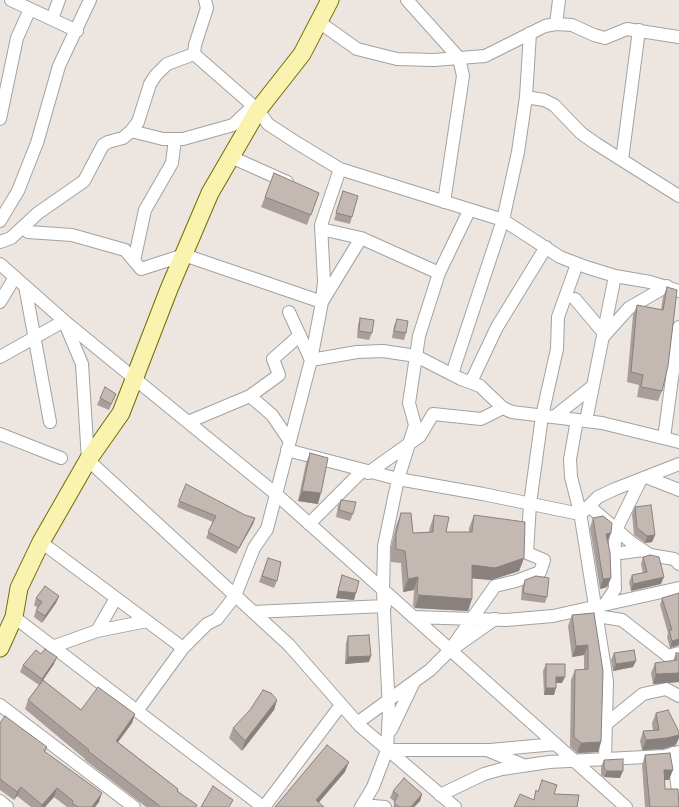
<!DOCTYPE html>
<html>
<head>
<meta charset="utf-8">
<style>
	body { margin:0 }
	canvas { display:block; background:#ede6e0 }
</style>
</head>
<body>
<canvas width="679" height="807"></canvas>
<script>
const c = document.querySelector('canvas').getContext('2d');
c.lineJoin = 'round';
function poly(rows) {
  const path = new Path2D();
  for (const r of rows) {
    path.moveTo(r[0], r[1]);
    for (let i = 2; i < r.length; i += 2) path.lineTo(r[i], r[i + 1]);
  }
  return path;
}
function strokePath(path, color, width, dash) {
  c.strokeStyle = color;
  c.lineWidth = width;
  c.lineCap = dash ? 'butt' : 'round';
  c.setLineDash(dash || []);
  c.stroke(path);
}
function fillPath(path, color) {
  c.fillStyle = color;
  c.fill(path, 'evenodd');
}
const street = poly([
	[11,0,77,31],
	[205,0,207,8,195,45,194,54,258,110,268,124,297,143,340,169,503,220,560,257,586,267,615,276,650,282,679,291],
	[407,0,459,58,463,76,444,202],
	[52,19,59,0],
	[319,22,357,49,397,59,434,60,485,56,545,26,556,24,572,25,594,35,605,38,627,29,679,37],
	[556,24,559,0],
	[526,97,544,100,554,105,581,133,595,143,679,196],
	[0,119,17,38,30,9],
	[131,131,163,139,183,139,233,125,253,106],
	[231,157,287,182],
	[622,160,639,30],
	[0,221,18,191,37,143,59,66,90,0],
	[321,229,361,238,439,273],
	[28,232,72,235,125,250,141,269,184,255,322,302,361,238],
	[0,242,11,238,38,213,84,181,103,145,108,142,123,138,131,131,138,122,150,84,156,75,167,64,194,54],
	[134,261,145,210,172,163,175,139],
	[0,264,69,325,276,494,626,807],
	[25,286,50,422],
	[575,299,603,332],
	[0,302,15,277],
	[289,312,311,360,357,352,383,351,416,356,461,379,480,386,503,408,512,412,602,423,679,442],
	[603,337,629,308,667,286],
	[0,357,64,321,82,364,88,460,289,645,360,726,455,807],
	[452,374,503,220,518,152,526,97,530,33],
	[471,382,497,327,546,247],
	[250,396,279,375,273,359,300,335],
	[554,417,593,386],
	[577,420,570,459,571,477,580,512,607,681,605,759],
	[586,421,615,276],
	[188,422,250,396,272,415,289,440],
	[0,434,61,458],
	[664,438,679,327],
	[287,450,398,479,483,494,575,513,584,511,598,497,615,489,679,464],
	[368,473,420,436,433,414,481,419,503,408],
	[646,477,679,490],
	[589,506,632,543,650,555,674,559,679,564],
	[309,524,362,471],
	[41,542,183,648],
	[614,554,643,550],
	[605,604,615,589,614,554,616,530,641,479],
	[253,612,385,606],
	[597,616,622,620,668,656,679,653],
	[14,617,263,807],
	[413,617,506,620,553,616,679,588],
	[97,631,147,621],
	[458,645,495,619],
	[52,647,97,631,116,598],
	[0,705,134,807],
	[137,711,183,648,207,624,217,619,235,596,254,548,267,529,311,360,322,302,324,281,321,225,340,169],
	[357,723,430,670,450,650,495,586,516,581,540,572,544,560,527,553,530,504,542,416,557,349,558,317,577,264],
	[606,724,643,694,666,689,679,696],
	[391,730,413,684],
	[387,750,487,750,523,765],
	[490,750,556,744],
	[673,753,678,791],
	[440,795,484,774,502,769,549,762,664,756,679,752],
	[0,801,7,807],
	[362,805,385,807],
	[264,807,341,705],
	[361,807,373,787,387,750,389,710,383,592,384,546,398,479,415,425,409,403,419,336,439,273,469,211]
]);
const secondary = poly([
	[0,648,14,617,19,588,41,542,88,460,121,413,169,289,210,193,258,110,302,54,330,0]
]);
strokePath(street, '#a2a2a2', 14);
strokePath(secondary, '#716c02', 19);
strokePath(street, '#fff', 12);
strokePath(secondary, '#faf3b0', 17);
fillPath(poly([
	[343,191,352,217,350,224,334,220],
	[319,193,307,225,261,207,265,197],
	[667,287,662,391,658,401,637,397,639,385,627,382,633,315,637,305,661,310,663,297],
	[360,318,372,333,369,340,357,338,358,325],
	[397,319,406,333,404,340,392,338,394,326],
	[116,394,109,410,97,405,100,398],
	[310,453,318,504,298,501,306,463],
	[341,500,353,514,350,521,336,517,338,506],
	[179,501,255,518,253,524,236,554,206,538,213,522,177,507],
	[635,507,655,535,652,542,645,543,634,535,632,514],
	[401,513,413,533,429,532,430,527,434,515,446,532,469,532,469,528,474,515,524,558,519,571,491,580,472,578,468,611,415,608,413,606,414,590,403,592,401,563,391,562,391,547,396,526],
	[593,518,611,533,608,542,611,578,607,587,600,589,590,528],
	[643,557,661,584,631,591,629,582,632,575,643,573,641,564],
	[268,558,277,581,274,588,259,582],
	[342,575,354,600,336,598,340,582],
	[525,580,547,597,545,603,521,600,522,587],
	[59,596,56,603,42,623,34,617,36,610,38,608,34,605,36,598],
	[662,598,679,645,670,648,667,637,668,633,660,605],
	[594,613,601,742,598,752,577,753,570,747,571,680,575,670,584,669,584,655,572,657,568,626,572,615],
	[348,636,369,662,345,664,346,643],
	[614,653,633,667,613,671,611,660],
	[676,653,679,682,653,684,651,673,655,663,673,661],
	[54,664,43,680,81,710,135,714,132,723,118,742,178,789,178,791,196,807,146,807,85,760,85,759,25,709,28,700,39,685,20,672,23,665],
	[546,664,562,683,556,683,554,695,544,695,543,671],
	[277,700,274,710,242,751,229,738,233,728],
	[656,713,676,745,663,749,642,750,640,741,643,731,653,731,652,723],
	[0,723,47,747,45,752,99,802,95,807,67,807,54,797,45,807,31,807,17,796,14,800,0,790],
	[645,755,669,780,664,780,665,789,679,807,645,807,642,765],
	[604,760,620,778,604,777,601,775,601,767],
	[393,791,422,794,420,801,414,807,393,807,395,802,390,798]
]), '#a99e9a');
fillPath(poly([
	[302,491,321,493,318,504,298,501],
	[255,518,253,524,236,554,239,548],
	[611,533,607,542,606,534],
	[655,535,652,542,645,543,647,536],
	[524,558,519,571,491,580,467,578,472,565],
	[418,577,414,590,403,592,408,579],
	[664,577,661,584,631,591,633,584],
	[611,578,607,587,600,589,603,579],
	[338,591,356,593,354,600,336,598],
	[419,595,472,599,468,611,415,608],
	[59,596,56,603,42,623,45,616],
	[679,639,679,645,670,648,672,641],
	[588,645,584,655,572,657,576,646],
	[371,656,369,662,345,664,348,657],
	[57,657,54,664,39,686,42,679],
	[636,661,633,667,613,671,616,664],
	[679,673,679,682,653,684,656,674],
	[556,677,565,677,562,683,553,683],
	[546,688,556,688,554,695,544,695],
	[277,700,274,710,242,751,245,741],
	[135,714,132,723,113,749,116,741],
	[679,735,679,738,676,745,663,749,642,750,646,740],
	[601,742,598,752,577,753,581,743],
	[349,762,345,772,315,807,316,800],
	[664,770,673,770,669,780,660,780],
	[607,771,623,771,620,778,604,777],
	[21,787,17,796,14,800,17,792],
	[57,788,54,797,45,807,41,807,42,805],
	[102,793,99,802,95,807,92,807],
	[422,794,420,801,414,807,411,807]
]), '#89817d');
const building = poly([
	[274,173,319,193,311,215,265,197,274,173],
	[343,191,358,196,352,217,336,213,343,191],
	[667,287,677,290,668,366,662,391,641,387,643,375,631,372,637,305,663,310,667,287],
	[360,318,374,320,372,333,359,331,360,318],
	[397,319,408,321,406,333,394,331,397,319],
	[105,387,116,394,111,404,100,398,105,387],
	[310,453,328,458,321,493,302,491,310,453],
	[186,484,245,515,255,518,239,548,208,532,216,516,179,501,186,484],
	[341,500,356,502,353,514,339,510,341,500],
	[651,505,655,535,647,536,637,528,635,507,651,505],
	[401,513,411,513,413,533,433,532,434,515,449,517,446,532,472,532,474,515,525,522,524,558,495,568,472,565,472,599,419,595,417,593,418,577,408,579,405,551,396,549,396,534,401,513],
	[603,516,612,523,611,533,606,534,610,552,611,578,603,579,593,518,603,516],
	[650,555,659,557,664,577,633,584,632,575,647,572,643,557,650,555],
	[268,558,281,562,277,581,262,576,268,558],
	[342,575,359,581,356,593,338,591,342,575],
	[536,576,549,578,547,597,523,593,525,580,536,576],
	[45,586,59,596,45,616,36,610,42,602,36,598,45,586],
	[679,593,679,639,672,641,669,630,672,630,662,598,679,593],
	[594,613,603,671,601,742,581,743,574,737,575,670,588,669,588,645,576,646,572,615,594,613],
	[369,635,371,656,348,657,348,636,369,635],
	[45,649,57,657,42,679,23,665,36,650,41,654,45,649],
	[634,650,636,661,616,664,614,653,634,650],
	[676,653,679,653,679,673,656,674,655,663,677,660,676,653],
	[546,664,565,664,565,677,556,677,556,688,546,688,546,664],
	[43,680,81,710,98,687,135,714,116,741,178,789,177,791,197,805,196,807,161,807,88,751,89,750,28,700,43,680],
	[263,690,271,693,277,700,245,741,233,728,250,710,263,690],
	[668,710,679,732,679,735,667,738,646,740,643,731,659,730,656,713,668,710],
	[5,716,47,747,44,751,102,793,92,807,78,807,72,803,73,801,57,788,42,805,21,787,17,792,0,779,0,723,5,716],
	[327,745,349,762,316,800,324,807,275,807,327,745],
	[670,753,673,770,664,770,665,789,678,789,679,807,650,807,645,755,670,753],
	[623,759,623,771,607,771,604,768,604,760,623,759],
	[404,778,422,794,411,807,399,807,394,803,398,795,393,791,404,778],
	[542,780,557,785,554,794,579,795,577,807,514,807,520,794,534,800,536,790,538,792,542,780],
	[213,786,233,800,229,807,201,807,213,786]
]);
fillPath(building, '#c4b8b3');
strokePath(building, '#89817d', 1);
</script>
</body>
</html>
